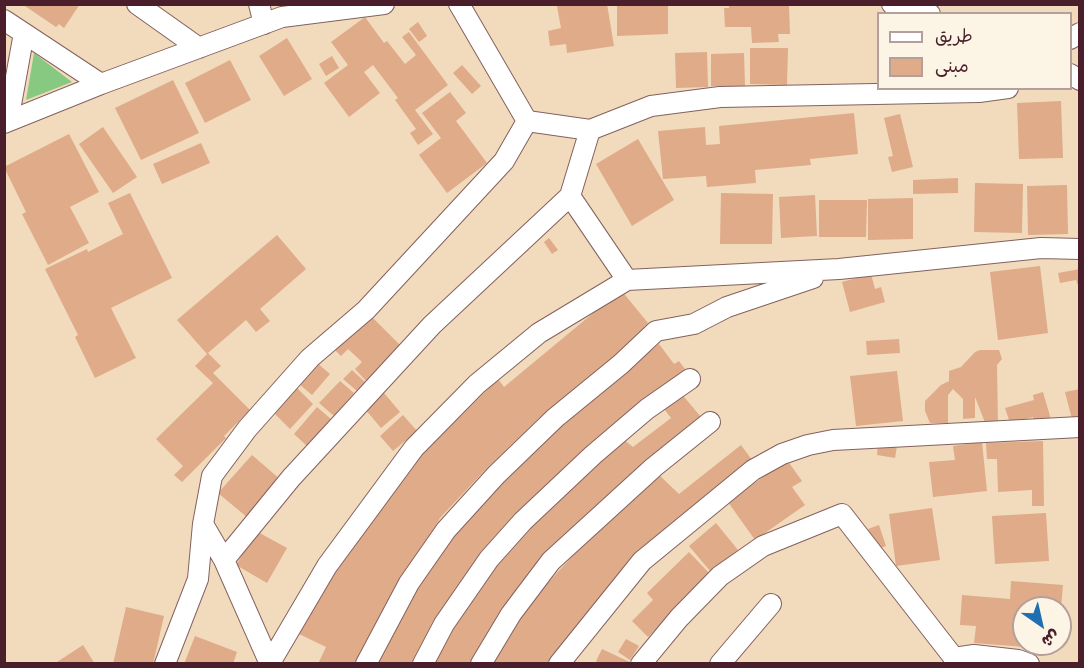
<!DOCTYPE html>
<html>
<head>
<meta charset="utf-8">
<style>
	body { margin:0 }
	#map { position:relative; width:1084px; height:668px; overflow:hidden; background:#f1dbbc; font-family:"Patrick Hand","Playpen Sans Arabic",sans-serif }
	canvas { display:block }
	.frame { position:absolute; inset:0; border:6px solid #4a1f2b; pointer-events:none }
	.legend { position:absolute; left:877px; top:12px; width:195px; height:78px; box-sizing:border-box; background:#fcf5e5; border:2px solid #b59f9b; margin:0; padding:8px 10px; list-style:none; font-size:18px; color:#4a1f2b }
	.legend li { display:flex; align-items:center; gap:12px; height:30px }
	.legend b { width:30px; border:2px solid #b59f9b }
	.north { position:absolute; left:1012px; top:596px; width:60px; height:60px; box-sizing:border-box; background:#fcf5e5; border:2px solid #b59f9b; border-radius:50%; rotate:146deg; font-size:16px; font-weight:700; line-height:24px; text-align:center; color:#4a1f2b }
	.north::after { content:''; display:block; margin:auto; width:21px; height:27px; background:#1f6fb2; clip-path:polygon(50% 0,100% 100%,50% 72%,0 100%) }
</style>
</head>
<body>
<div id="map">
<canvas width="1084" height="668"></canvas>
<div class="frame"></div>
<ul class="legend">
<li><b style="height:8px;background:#fff"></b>طريق</li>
<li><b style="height:16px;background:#dfab89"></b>مبنى</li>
</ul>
<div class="north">ش</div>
</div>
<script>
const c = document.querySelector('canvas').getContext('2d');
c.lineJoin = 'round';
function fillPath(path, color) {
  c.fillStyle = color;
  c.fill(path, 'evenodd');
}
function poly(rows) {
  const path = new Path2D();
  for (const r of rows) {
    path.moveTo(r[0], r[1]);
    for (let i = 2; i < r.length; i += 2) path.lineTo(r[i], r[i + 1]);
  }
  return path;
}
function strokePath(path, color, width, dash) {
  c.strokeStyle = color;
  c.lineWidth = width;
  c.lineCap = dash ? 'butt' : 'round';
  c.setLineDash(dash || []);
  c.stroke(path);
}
fillPath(poly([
	[34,53,72,82,26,100]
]), '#88c981');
fillPath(poly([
	[22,4,80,4,64,28,59,24,56,27],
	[564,4,607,4,614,46,567,53,566,44,550,46,548,31,561,28,557,6],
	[617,4,668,4,668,34,617,36],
	[729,4,789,4,790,34,778,34,779,42,752,43,751,27,725,27,724,8,729,8],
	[365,17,384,43,387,41,405,64,416,55,402,37,409,32,448,85,415,110,433,134,418,145,410,133,416,129,395,100,398,98,373,65,364,72,380,93,349,117,324,83,348,65,331,42],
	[418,22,427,36,419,42,409,29],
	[287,38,312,79,284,96,259,56],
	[750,48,788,48,787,85,750,84],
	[707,52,708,87,676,88,675,53],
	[744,53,745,86,711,86,711,54],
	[332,56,339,68,326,76,319,64],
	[230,60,251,100,205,123,185,83],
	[462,65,481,86,472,94,453,73],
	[173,80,199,133,141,160,115,108],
	[450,92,466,113,456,121,487,163,447,193,419,155,441,138,422,113],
	[1061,101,1063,158,1019,159,1017,103],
	[854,113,858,154,810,159,811,165,755,170,756,183,707,187,706,176,663,179,658,131,705,127,706,145,720,144,719,126],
	[900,114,913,167,892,172,888,157,893,156,884,118],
	[103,127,137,177,113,193,79,144],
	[69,134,99,192,70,207,89,243,48,265,22,214,26,212,4,167],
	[638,139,674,200,632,226,596,164],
	[201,143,210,163,162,184,153,164],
	[958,178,958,193,913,194,913,180],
	[975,183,1023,184,1022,233,974,232],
	[1067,185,1068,234,1028,235,1027,186],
	[130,193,172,278,111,308,136,358,95,378,75,337,78,335,45,269,87,249,88,252,123,234,108,203],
	[721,193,773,194,772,244,720,244],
	[815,195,817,236,781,238,779,197],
	[913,198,913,239,868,240,868,199],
	[819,200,867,200,866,237,819,237],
	[277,235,306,269,260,309,270,321,256,332,246,320,208,353,221,366,213,373,250,410,224,436,226,438,182,482,174,475,183,466,156,439,213,383,195,366,207,354,177,320],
	[549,238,558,250,552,254,544,242],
	[1040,266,1048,333,998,340,990,272],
	[1080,269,1080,291,1076,280,1060,283,1058,273],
	[871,274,875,289,881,287,885,302,850,312,842,282],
	[621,290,648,323,617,358,539,418,484,471,440,518,360,664,318,664,326,647,297,633,344,551,410,466,498,379,504,387],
	[369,314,402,347,367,382,355,369,362,362,348,349,341,356,334,349],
	[899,339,900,353,867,355,866,341],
	[659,344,674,364,679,361,688,373,580,456,512,519,457,591,419,664,375,664,393,627,450,537,485,496,579,406],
	[980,350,999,350,1002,359,997,365,998,425,986,425,975,397,975,418,963,419,963,399,953,389,948,395,948,423,930,423,925,411,925,401,941,385,949,381,949,371,961,367,975,352],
	[316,362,330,374,312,395,298,383],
	[352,370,365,382,357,391,343,379],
	[897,371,903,421,856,426,850,376],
	[340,381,354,393,334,416,319,403],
	[295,386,313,404,290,429,271,410],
	[1080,389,1080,422,1073,423,1065,392],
	[680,392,701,417,559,541,476,664,432,664,454,621,492,566,530,524,623,439,633,447,671,418,661,405],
	[1043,392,1052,423,1036,427,1033,417,1010,423,1005,408,1034,400,1033,395],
	[384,393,400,412,381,428,365,409],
	[317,407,331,419,307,446,294,434],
	[403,415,417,431,393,451,380,436],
	[1043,441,1044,506,1032,506,1032,490,998,492,997,459,987,459,986,443],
	[982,442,987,491,933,497,929,462,955,460,953,446],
	[878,443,897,446,895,458,877,455],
	[741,445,752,460,644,547,578,626,550,664,491,664,519,614,605,521,658,474,679,494],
	[252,455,281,480,248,518,218,493],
	[787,460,802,481,792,487,805,505,755,540,728,502],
	[932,508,940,560,896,566,889,514],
	[1046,513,1049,561,995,564,992,516],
	[716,523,738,550,711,572,689,546],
	[879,525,886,546,876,550,868,529],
	[256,531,287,548,267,583,236,565],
	[689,552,711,575,648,637,632,621,653,600,647,593],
	[1011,581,1063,585,1061,608,1024,608,1025,647,974,643,976,626,960,625,962,595,1010,599],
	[126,607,164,616,153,664,113,664],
	[195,636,237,652,233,664,184,664],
	[626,639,639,646,630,660,618,652],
	[83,645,95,664,54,664],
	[602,649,634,664,600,664,596,661]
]), '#dfab89');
const minor = poly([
	[137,4,199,48],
	[259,4,264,24],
	[459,4,527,121],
	[892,4,930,14],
	[4,20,101,84],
	[1070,39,1080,33],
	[1070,74,1080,80],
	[8,121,24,33],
	[527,121,590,130],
	[4,123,101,84,282,17,384,4],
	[570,196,627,280],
	[203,524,224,560,270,664],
	[224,560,291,478,432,325,570,196,590,130,651,106,720,97,979,92,1008,88],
	[270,663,327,566,414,448,477,384,539,333,627,280,839,269,1041,248,1080,249],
	[165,664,198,579,203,524,212,476,247,429,310,358,366,310,504,161,527,121],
	[366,664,409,583,446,530,496,475,555,418,621,364,656,331,694,324,727,307,813,278],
	[423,664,444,624,489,559,523,521,593,455,647,409,690,379],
	[481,664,511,614,551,561,654,467,710,422],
	[559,664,642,561,753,470,782,454,808,445,833,440,1080,427],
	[641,664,679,618,720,576,763,546,842,514,954,658,974,655,1018,660,1029,664],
	[720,664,771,604]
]);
strokePath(minor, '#84615e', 22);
strokePath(minor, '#fff', 20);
</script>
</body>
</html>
